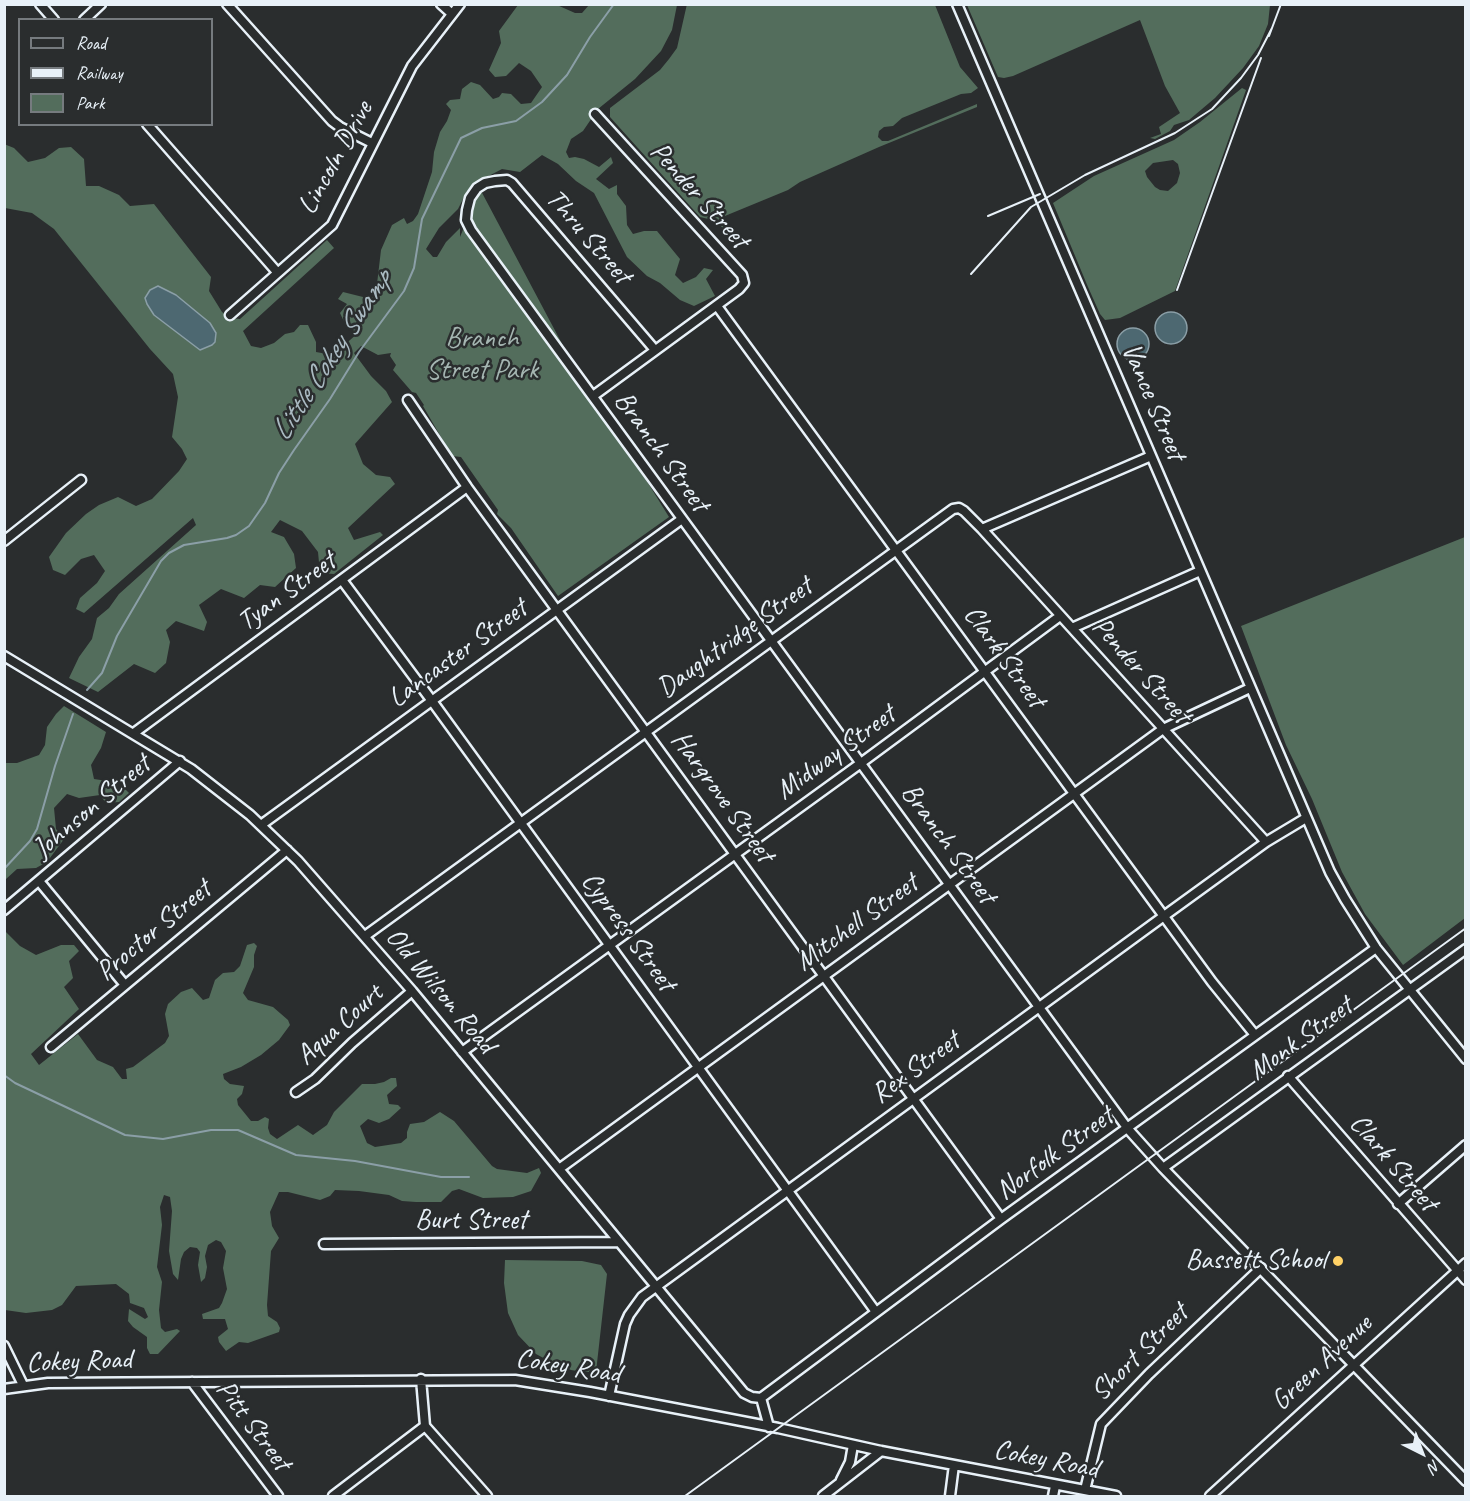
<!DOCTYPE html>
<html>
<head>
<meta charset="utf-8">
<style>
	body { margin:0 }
	#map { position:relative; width:1470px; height:1501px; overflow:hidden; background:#2a2d2e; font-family:Caveat,sans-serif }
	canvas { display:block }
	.frame { position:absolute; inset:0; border:6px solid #e8f1f8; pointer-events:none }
	.legend { position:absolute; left:18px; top:18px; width:195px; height:108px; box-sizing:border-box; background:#2a2d2e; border:2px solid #767b7f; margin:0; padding:8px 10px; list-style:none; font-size:18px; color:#e8f1f8 }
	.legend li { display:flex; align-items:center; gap:12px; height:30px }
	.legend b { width:30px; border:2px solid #767b7f }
	.north { position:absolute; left:1392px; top:1423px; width:60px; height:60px; -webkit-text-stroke:4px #2a2d2e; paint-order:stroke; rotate:138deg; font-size:16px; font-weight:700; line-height:24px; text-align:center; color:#e8f1f8 }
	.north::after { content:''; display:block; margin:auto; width:21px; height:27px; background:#e8f1f8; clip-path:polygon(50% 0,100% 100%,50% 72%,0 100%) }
</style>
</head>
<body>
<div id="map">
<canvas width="1470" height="1501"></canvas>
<div class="frame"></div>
<ul class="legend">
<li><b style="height:8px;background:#2a2d2e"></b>Road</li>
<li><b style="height:8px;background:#e8f1f8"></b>Railway</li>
<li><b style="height:16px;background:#536d5c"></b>Park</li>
</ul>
<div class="north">N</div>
</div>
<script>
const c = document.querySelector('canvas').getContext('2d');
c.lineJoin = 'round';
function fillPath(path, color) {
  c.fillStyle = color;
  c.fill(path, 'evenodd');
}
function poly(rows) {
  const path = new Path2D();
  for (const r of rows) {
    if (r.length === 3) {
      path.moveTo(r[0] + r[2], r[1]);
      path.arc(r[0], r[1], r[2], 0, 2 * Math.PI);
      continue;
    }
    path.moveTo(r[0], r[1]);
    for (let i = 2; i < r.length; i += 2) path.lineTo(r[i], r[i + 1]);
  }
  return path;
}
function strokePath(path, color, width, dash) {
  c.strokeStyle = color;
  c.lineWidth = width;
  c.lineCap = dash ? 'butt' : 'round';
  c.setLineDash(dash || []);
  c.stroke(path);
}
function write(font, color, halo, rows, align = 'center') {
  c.font = font + ' Caveat,sans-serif';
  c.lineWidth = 5;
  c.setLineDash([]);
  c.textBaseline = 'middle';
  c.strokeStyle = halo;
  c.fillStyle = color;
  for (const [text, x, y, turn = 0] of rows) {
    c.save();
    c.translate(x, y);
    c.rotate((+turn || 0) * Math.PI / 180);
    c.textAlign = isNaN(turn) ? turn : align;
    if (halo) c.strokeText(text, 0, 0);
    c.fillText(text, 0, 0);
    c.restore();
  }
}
fillPath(poly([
	[687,4,935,5,960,67,978,88,971,93,961,94,902,118,893,126,884,127,879,131,878,137,882,141,888,141,977,104,977,107,879,147,800,182,788,190,720,218,740,242,740,245,736,245,717,221,700,217,610,117,610,108,660,70,669,59,677,48],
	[518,5,557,5,575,13,582,13,589,5,677,5,672,30,661,51,635,79,598,109,583,131,571,139,566,152,569,158,575,157,584,159,599,167,611,157,613,163,596,179,609,189,617,185,617,194,626,206,627,225,633,234,644,231,657,231,680,259,675,275,683,283,696,277,704,268,713,270,706,279,715,296,694,306,680,300,660,283,647,276,627,257,594,193,576,181,558,164,542,155,520,172,502,169,479,181,467,191,458,209,439,228,426,249,433,257,437,257,446,242,460,228,460,237,480,189,595,406,614,428,669,517,558,596,511,528,497,514,498,510,461,457,452,456,423,406,424,405,416,393,412,392,393,370,396,365,390,356,391,353,378,355,361,346,354,353,371,376,386,391,392,402,355,444,363,464,376,475,390,477,395,484,348,528,354,540,380,532,383,535,334,574,320,573,318,552,302,531,280,520,271,532,284,537,294,554,296,568,275,587,260,585,244,598,221,589,199,605,207,622,204,631,176,621,166,630,170,642,166,663,155,673,134,664,98,692,69,678,79,657,92,639,97,618,109,608,119,594,196,525,193,518,84,613,76,609,80,598,97,583,105,571,94,555,81,559,65,575,53,570,49,557,66,533,86,514,99,505,118,497,136,506,152,499,179,471,187,459,182,449,172,437,178,397,173,374,150,349,54,229,32,213,5,208,4,144,14,148,28,162,45,158,59,148,71,147,84,159,86,186,99,186,119,195,130,206,154,204,211,277,209,291,222,312,231,318,240,319,327,240,334,248,243,331,251,346,261,348,274,343,285,334,294,332,300,325,308,325,316,342,316,352,333,355,358,333,346,326,340,313,347,304,338,299,343,292,363,297,371,302,377,284,381,250,392,225,404,218,407,224,413,221,418,214,432,172,434,152,440,132,447,121,451,110,446,104,450,100,460,99,462,89,471,82,480,85,493,99,499,97,502,93,511,94,521,104,531,103,542,87,531,71,519,63,506,76,495,77,489,70,501,43,499,31],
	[967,5,1270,5,1268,24,1259,46,1243,68,1215,98,1189,120,1174,125,1170,131,1155,139,1150,138,1161,134,1159,127,1180,113,1165,86,1140,20,1013,76,1004,78,998,77],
	[1242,88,1246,90,1175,291,1120,318,1105,320,1100,314,1088,287,1053,203,1094,176,1174,140,1200,122],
	[1173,160,1178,164,1180,173,1177,183,1168,191,1160,190,1155,187,1147,177,1145,171,1153,163],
	[1465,537,1465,918,1403,965,1365,914,1342,872,1312,799,1286,745,1241,626],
	[64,706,106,732,101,748,91,765,94,779,107,781,115,788,125,789,129,793,119,802,106,803,100,795,79,798,67,794,54,808,56,829,64,839,47,862,36,868,17,869,5,880,5,763,17,763,39,755,45,745,47,727,56,714],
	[5,931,20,946,36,955,61,945,74,945,79,951,69,961,73,978,64,987,79,1009,31,1054,39,1065,78,1034,97,1060,113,1067,122,1079,127,1079,126,1069,133,1067,165,1043,169,1036,165,1014,168,1004,181,992,192,988,203,1000,209,998,215,980,223,973,234,972,240,966,247,945,254,943,257,946,254,955,254,967,243,993,248,1000,273,1007,288,1020,290,1025,279,1040,261,1055,241,1067,223,1074,224,1079,230,1084,244,1086,242,1094,237,1099,238,1105,251,1121,258,1121,265,1117,269,1119,268,1128,270,1134,277,1139,298,1125,313,1135,327,1125,334,1112,362,1084,375,1084,384,1082,391,1078,396,1078,397,1086,387,1095,389,1104,398,1105,401,1108,389,1119,379,1123,368,1119,360,1126,367,1143,375,1147,401,1143,407,1138,407,1132,410,1124,424,1122,440,1112,454,1121,492,1166,497,1169,527,1173,539,1168,541,1173,531,1191,513,1197,483,1198,459,1189,452,1191,441,1202,416,1202,402,1201,389,1195,359,1191,335,1190,330,1196,320,1200,288,1192,279,1192,270,1212,272,1226,279,1238,271,1251,267,1305,268,1316,277,1322,280,1328,279,1332,248,1343,239,1342,226,1351,219,1342,218,1337,228,1329,225,1319,203,1319,202,1314,219,1308,222,1303,227,1289,223,1268,226,1251,221,1242,216,1240,208,1245,205,1256,207,1267,205,1278,201,1282,198,1265,200,1252,197,1248,190,1247,184,1252,181,1259,178,1280,173,1274,169,1251,172,1211,170,1197,164,1195,160,1207,162,1225,157,1267,162,1282,159,1310,161,1328,165,1332,177,1329,180,1331,158,1354,150,1354,147,1348,147,1337,133,1327,128,1321,129,1309,145,1319,148,1317,144,1308,130,1303,129,1294,116,1284,76,1286,62,1305,52,1310,26,1313,5,1310],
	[505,1260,582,1261,601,1265,607,1274,596,1372,583,1372,571,1370,549,1361,536,1354,518,1335,508,1313,504,1283]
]), '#536d5c');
const water = poly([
	[158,286,176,295,210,323,216,333,215,342,212,345,200,350,154,315,147,304,145,298,150,290,158,286],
	[1171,328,16],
	[1133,344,16]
]);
fillPath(water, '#4d6871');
strokePath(water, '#8b9fa7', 1.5);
strokePath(poly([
	[87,690,102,673,117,636,161,561,169,553,184,545,227,538,236,535,249,526,265,503,279,473,294,450,330,399,359,352,404,291,414,268,422,219,461,138,482,128,516,121,542,102,567,75,590,37,614,4],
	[4,869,30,841,37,829,55,766,73,714],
	[4,1075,15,1083,125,1135,163,1139,211,1130,238,1130,296,1155,355,1161,441,1177,469,1177]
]), '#8b9fa7', 2);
const minor = poly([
	[40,4,54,20],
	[227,4,332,121,340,127,372,143],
	[441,4,452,14],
	[957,4,1330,872,1345,899,1376,948,1466,1059],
	[84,20,101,4],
	[147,124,277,272],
	[717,306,1212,982,1255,1035],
	[230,315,332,225,412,66,460,4],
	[655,350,512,183,507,180,495,181,485,183,477,188,470,198,467,210,466,220,471,230,1128,1129,1163,1168,1466,1481],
	[593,396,739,289,744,283,742,275,595,114],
	[408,400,467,487,1001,1219],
	[982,529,1266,842],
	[4,541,81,480],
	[342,580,432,701,876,1312],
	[1072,628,1200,571],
	[4,656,191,769,250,815,298,861,412,991,744,1393,752,1397,761,1398,769,1427],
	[134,733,467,487],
	[261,825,682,519],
	[39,881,125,985],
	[4,910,180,761],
	[365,936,953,509,959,508,964,511,982,529,1151,456],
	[51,1047,287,850],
	[462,1052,861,763,1060,616],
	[1288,1076,1466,1280],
	[296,1092,315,1079,352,1043,412,991],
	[1163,1168,1466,949],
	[559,1169,1163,729,1250,688],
	[1398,1204,1466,1145],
	[324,1244,618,1242],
	[4,1346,23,1385],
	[421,1379,425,1426,487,1496],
	[192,1382,278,1496],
	[4,1389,48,1383,515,1380,590,1392,778,1428,881,1451,1116,1496],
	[609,1396,625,1324,629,1315,642,1297,1164,916,1266,842,1306,818],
	[761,1398,1001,1219,1376,948],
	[841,1480,850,1462,853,1445],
	[1085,1490,1101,1424,1149,1374,1261,1268],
	[333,1496,425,1426],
	[823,1496,881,1451],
	[950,1496,954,1465],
	[1053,1496,1055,1486],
	[1210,1496,1466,1263]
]);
strokePath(minor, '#e8f1f8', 13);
strokePath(minor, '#2a2d2e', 8);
strokePath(poly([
	[1269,36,1281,4],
	[988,216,1040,194],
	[971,274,1031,207,1085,175,1175,133,1212,109,1241,78,1258,55,1272,28],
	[1177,290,1261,58],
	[685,1496,1466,928]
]), '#e8f1f8', 2);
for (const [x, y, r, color] of [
	[1338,1261,6,"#ffd166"]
]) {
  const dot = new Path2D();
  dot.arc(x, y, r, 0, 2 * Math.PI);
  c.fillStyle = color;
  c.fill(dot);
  strokePath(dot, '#2a2d2e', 2);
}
write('28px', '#e8f1f8', '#2a2d2e', [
	["Lincoln Drive",336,158,-61],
	["Pender Street",699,196,48],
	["Thru Street",588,237,49],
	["Vance Street",1153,402,67],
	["Branch Street",661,452,54],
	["Tyan Street",287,592,-36],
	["Daughtridge Street",735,638,-36],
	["Lancaster Street",458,654,-36],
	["Clark Street",1004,657,54],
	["Pender Street",1141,671,48],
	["Midway Street",836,753,-36],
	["Hargrove Street",722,797,54],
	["Johnson Street",92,807,-40],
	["Branch Street",948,844,54],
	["Mitchell Street",857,923,-36],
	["Proctor Street",154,931,-40],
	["Cypress Street",628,932,54],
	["Old Wilson Road",440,991,50],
	["Aqua Court",340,1025,-42],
	["Monk Street",1301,1039,-36],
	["Rex Street",916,1068,-36],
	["Norfolk Street",1055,1154,-36],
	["Clark Street",1393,1163,49],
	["Burt Street",471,1221],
	["Short Street",1140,1353,-45],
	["Cokey Road",79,1362,-2],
	["Green Avenue",1322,1363,-43],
	["Cokey Road",568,1367,9],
	["Pitt Street",253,1426,53],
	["Cokey Road",1046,1460,11]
]);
write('28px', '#a5b6b2', '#2a2d2e', [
	["Branch",482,339],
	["Street Park",482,371]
]);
write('28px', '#e8f1f8', '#2a2d2e', [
	["Bassett School",1326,1261]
], 'right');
write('italic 30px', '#aabac2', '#2a2d2e', [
	["Little Cokey Swamp",332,356,-57]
]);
</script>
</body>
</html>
